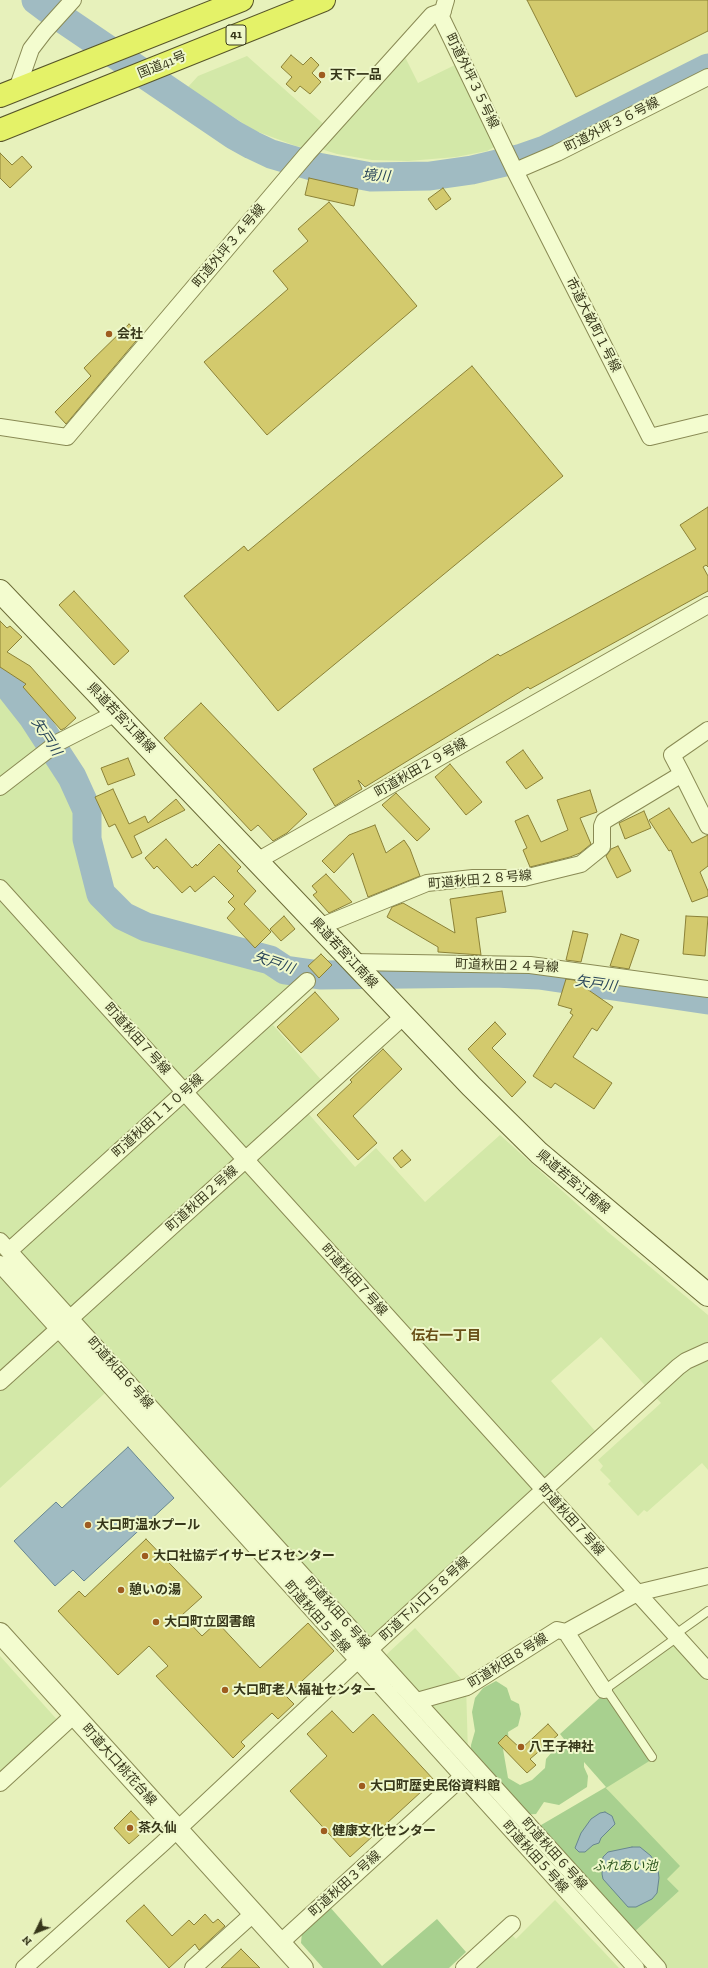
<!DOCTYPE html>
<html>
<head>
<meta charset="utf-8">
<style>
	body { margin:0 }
	#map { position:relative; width:708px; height:1968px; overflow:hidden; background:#e7f1bb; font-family:"Zilla Slab",serif }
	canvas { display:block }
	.north { position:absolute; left:16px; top:1912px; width:40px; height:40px; -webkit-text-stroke:3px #eff8cb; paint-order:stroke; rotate:227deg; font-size:11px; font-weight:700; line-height:16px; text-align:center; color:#37371a }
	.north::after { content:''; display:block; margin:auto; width:14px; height:18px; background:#37371a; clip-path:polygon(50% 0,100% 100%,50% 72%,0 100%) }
</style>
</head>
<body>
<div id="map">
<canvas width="708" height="1968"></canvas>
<div class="north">N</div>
</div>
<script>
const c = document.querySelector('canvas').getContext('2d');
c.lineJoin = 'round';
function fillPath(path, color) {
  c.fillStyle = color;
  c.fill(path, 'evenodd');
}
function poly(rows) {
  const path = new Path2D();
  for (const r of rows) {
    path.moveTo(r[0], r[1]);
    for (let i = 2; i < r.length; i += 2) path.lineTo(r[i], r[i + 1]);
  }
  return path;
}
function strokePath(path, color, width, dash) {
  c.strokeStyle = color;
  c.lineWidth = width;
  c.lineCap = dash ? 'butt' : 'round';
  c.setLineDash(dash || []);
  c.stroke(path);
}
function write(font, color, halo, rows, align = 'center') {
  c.font = font + ' "Zilla Slab","Noto Sans JP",serif';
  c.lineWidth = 4;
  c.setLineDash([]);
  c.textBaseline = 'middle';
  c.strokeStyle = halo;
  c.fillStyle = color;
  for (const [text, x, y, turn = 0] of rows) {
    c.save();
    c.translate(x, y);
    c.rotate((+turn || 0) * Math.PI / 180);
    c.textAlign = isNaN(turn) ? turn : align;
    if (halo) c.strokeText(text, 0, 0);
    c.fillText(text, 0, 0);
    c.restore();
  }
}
fillPath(poly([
	[403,53,418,83,457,64,496,146,487,151,456,157,408,161,372,160,337,154,318,148],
	[247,56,328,128,306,148,296,146,253,130,188,87,198,76],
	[0,686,52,751,72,783,81,803,83,843,86,858,100,898,110,914,120,925,131,933,152,941,258,963,301,980,317,984,273,1025,330,1090,307,1112,355,1167,376,1148,425,1202,500,1135,608,1232,708,1315,708,1470,702,1463,647,1512,644,1510,638,1516,608,1484,611,1481,600,1470,603,1466,598,1460,661,1403,601,1337,551,1381,596,1432,371,1636,362,1637,125,1375,0,1488],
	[415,1628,466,1684,468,1754,386,1663,387,1654],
	[674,1643,708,1681,708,1968,662,1968,632,1934,679,1891,667,1879,606,1787,655,1757,609,1690],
	[0,1656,60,1723,0,1778],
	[555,1900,619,1968,466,1968,507,1930,516,1939]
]), '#d3e8a8');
fillPath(poly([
	[496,1681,507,1688,511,1700,519,1704,521,1714,518,1726,508,1732,509,1745,503,1749,508,1778,520,1785,532,1780,545,1768,546,1759,557,1746,568,1744,560,1734,605,1693,651,1760,606,1788,680,1866,667,1879,679,1891,632,1934,536,1828,606,1787,584,1762,584,1767,588,1776,587,1787,559,1805,544,1802,536,1814,521,1815,470,1762,471,1745,475,1731,472,1712,475,1698,483,1688],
	[329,1906,382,1966,437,1919,466,1952,449,1968,323,1968,301,1943,302,1932]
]), '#a8d08f');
const water = poly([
	[128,1447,174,1498,84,1581,73,1570,55,1586,14,1541,56,1502,62,1508,128,1447],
	[605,1812,612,1816,615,1824,601,1838,599,1843,593,1845,585,1852,579,1852,575,1848,581,1833,591,1819,600,1813,605,1812],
	[632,1847,640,1847,651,1856,658,1869,659,1878,657,1893,652,1899,636,1907,628,1907,603,1879,602,1874,603,1857,608,1852,632,1847]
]);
fillPath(water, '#a0bbc2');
strokePath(water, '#678690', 1);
strokePath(poly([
	[36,0,52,12],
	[63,19,234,135,252,145,271,154,312,166,371,177,430,176,472,170,522,158,545,150,708,68],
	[0,675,33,717,72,777,87,810,87,839,101,894,123,916,146,927,270,960,285,970,320,975,494,973,539,975,708,1000]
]), '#a0bbc2', 29);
const building = poly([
	[527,0,708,0,708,31,576,97,527,0],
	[291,55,303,65,311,57,319,65,312,73,321,82,310,94,300,86,295,92,286,84,292,77,281,67,291,55],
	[0,153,12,165,22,156,32,167,10,188,0,178,0,153],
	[309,178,358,189,354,206,305,195,309,178],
	[443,188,451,199,436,210,428,199,443,188],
	[329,202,417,306,267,435,204,362,288,289,273,271,308,241,298,229,329,202],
	[129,324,141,335,66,424,55,412,91,376,84,368,129,324],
	[472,366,563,476,278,711,184,596,244,546,248,551,472,366],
	[708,507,708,567,706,565,703,567,708,576,708,591,530,689,528,687,365,787,358,780,362,789,335,806,313,769,498,654,500,656,696,549,680,525,708,507],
	[74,591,129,651,114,665,59,605,74,591],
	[0,621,7,628,10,626,22,637,7,652,30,666,76,718,65,728,61,730,23,687,26,684,0,667,0,621],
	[201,703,307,814,287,833,273,841,258,825,251,831,164,738,201,703],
	[523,750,543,778,526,789,506,762,523,750],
	[128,758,135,775,108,785,101,768,128,758],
	[450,764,482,802,466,815,435,777,450,764],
	[113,789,129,824,145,816,148,823,176,799,185,810,134,836,142,853,132,858,115,824,109,827,95,797,113,789],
	[590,790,597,812,580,818,591,844,580,853,570,857,530,867,523,850,527,848,515,821,528,815,541,842,568,830,557,800,590,790],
	[396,793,430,829,417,841,382,805,396,793],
	[669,808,692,843,708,835,708,866,700,872,708,891,708,896,692,902,671,850,669,851,649,820,669,808],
	[644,811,651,828,625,839,619,823,644,811],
	[375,825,386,853,404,840,410,849,420,876,368,897,353,853,334,873,322,861,349,835,375,825],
	[166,839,192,868,196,864,197,866,219,844,241,867,237,871,256,891,244,904,271,932,255,948,227,918,235,909,228,902,234,896,214,876,195,892,190,886,182,893,157,866,154,869,145,858,166,839],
	[618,846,631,871,617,878,606,856,611,849,618,846],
	[326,874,352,902,329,913,313,895,317,892,312,886,326,874],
	[502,891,506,912,476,918,481,955,438,952,438,947,387,917,392,907,403,903,455,933,450,899,502,891],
	[284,916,295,929,281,941,270,929,284,916],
	[686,916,708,917,705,956,683,954,686,916],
	[573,931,588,934,581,962,566,960,573,931],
	[621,934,639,940,629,969,610,966,621,934],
	[321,954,332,965,319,978,308,966,321,954],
	[566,979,574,980,613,1007,597,1031,592,1028,573,1057,612,1083,594,1109,555,1083,551,1088,533,1076,573,1015,570,1013,572,1009,558,1005,566,979],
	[315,992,339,1019,301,1053,277,1027,315,992],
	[495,1022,506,1034,492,1048,526,1082,512,1097,468,1049,495,1022],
	[383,1049,402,1069,353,1116,377,1143,358,1160,317,1115,352,1082,350,1080,383,1049],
	[402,1150,411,1160,401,1168,393,1158,402,1150],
	[146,1539,202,1597,182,1615,202,1636,217,1622,260,1668,308,1623,334,1651,286,1696,294,1704,278,1719,272,1713,241,1742,245,1746,233,1758,156,1676,168,1666,149,1646,118,1675,58,1611,79,1591,85,1597,146,1539],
	[332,1711,353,1733,373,1714,434,1780,350,1857,290,1791,327,1756,307,1734,332,1711],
	[548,1724,558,1735,530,1759,536,1765,527,1773,498,1743,506,1735,521,1749,548,1724],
	[131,1811,147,1828,129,1844,114,1828,131,1811],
	[144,1905,172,1936,189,1920,194,1925,205,1914,213,1923,218,1919,225,1926,199,1950,195,1944,169,1968,126,1921,144,1905],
	[241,1949,260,1968,221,1968,241,1949]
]);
fillPath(building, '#d3ca6d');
strokePath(building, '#8b8137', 1);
const service = poly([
	[606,1689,652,1757],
	[604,1690,672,1641,680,1631,708,1611]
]);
const minor = poly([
	[446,0,441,17,515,171,650,437,708,423],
	[17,89,31,49,44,32,73,0],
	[515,171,557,153,708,77],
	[0,427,67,437,307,154,432,15,443,11],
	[682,774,708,826],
	[0,787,57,743,116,713],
	[257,861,708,605],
	[0,888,708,1671],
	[319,927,427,883,473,878,524,878,581,864,602,847,602,826,604,821,682,774,672,755,708,730],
	[352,962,530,965,708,989],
	[0,1241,658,1968],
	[9,1251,307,981],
	[0,1264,636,1968],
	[0,1382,404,1016],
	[566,1632,604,1690],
	[417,1701,467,1687,557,1630,566,1632,637,1593,708,1576],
	[0,1783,74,1715],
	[280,1943,462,1777],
	[24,1968,163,1843,357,1661,678,1367,686,1361,708,1351],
	[193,1968,254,1913],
	[464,1968,512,1924]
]);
const tertiary = poly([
	[0,1633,303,1968]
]);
const secondary = poly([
	[0,591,471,1086,539,1153,708,1295]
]);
const trunk = poly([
	[0,96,242,0],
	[0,130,324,0]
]);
strokePath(service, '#898a54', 10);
strokePath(minor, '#898a54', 18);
strokePath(tertiary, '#898a54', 22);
strokePath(secondary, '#6b6b37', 24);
strokePath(trunk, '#575529', 24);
strokePath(service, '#f3fccf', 8);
strokePath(minor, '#f3fccf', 16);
strokePath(tertiary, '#f3fccf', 20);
strokePath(secondary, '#f3fccf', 22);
strokePath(trunk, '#e4f268', 22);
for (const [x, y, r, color] of [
	[322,75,4,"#9e5c1f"],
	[109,334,4,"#9e5c1f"],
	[88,1525,4,"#9e5c1f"],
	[145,1556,4,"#9e5c1f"],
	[121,1590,4,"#9e5c1f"],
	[156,1622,4,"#9e5c1f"],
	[225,1690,4,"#9e5c1f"],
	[521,1747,4,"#9e5c1f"],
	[362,1786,4,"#9e5c1f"],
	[130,1828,4,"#9e5c1f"],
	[324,1831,4,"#9e5c1f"]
]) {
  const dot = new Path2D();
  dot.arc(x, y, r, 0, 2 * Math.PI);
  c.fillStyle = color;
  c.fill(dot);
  strokePath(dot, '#eff8cb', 1.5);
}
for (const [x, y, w] of [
	[236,35,20]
]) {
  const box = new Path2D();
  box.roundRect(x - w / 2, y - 10, w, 20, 3);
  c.fillStyle = '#eff8cb';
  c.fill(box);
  strokePath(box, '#37371a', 1);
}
write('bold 12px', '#37371a', null, [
	["41",236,35]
]);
write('13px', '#37371a', '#eff8cb', [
	["国道41号",162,65,-22],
	["町道外坪３５号線",472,81,64],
	["町道外坪３６号線",612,125,-27],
	["町道外坪３４号線",229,246,-50],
	["市道大畝町１号線",593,325,63],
	["県道若宮江南線",121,718,46],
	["町道秋田２９号線",421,768,-30],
	["町道秋田２８号線",480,880,-5],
	["県道若宮江南線",344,953,47],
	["町道秋田２４号線",507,966,2],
	["町道秋田７号線",137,1039,48],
	["町道秋田１１０号線",158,1116,-42],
	["県道若宮江南線",573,1182,40],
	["町道秋田２号線",202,1199,-42],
	["町道秋田７号線",354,1280,48],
	["町道秋田６号線",120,1373,48],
	["町道秋田７号線",571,1520,48],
	["町道下小口５８号線",425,1599,-43],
	["町道秋田６号線",337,1613,48],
	["町道秋田５号線",317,1617,48],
	["町道秋田８号線",508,1661,-32],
	["町道大口桃花台線",119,1765,48],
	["町道秋田６号線",554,1854,48],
	["町道秋田５号線",535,1857,48],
	["町道秋田３号線",345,1884,-42]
]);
write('bold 13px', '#37371a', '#eff8cb', [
	["天下一品",330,75],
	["会社",117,334],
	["大口町温水プール",96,1525],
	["大口社協デイサービスセンター",153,1556],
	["憩いの湯",129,1590],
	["大口町立図書館",164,1622],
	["大口町老人福祉センター",233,1690],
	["八王子神社",529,1747],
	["大口町歴史民俗資料館",370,1786],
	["茶久仙",138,1828],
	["健康文化センター",332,1831]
], 'left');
write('italic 13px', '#2d561f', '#eff8cb', [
	["ふれあい池",625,1866]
]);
write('italic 14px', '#284459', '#eff8cb', [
	["境川",376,176,4],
	["矢戸川",46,737,57],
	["矢戸川",274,963,19],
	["矢戸川",596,984,8]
]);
write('bold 14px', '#684f16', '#eff8cb', [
	["伝右一丁目",446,1336]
]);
</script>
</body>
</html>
